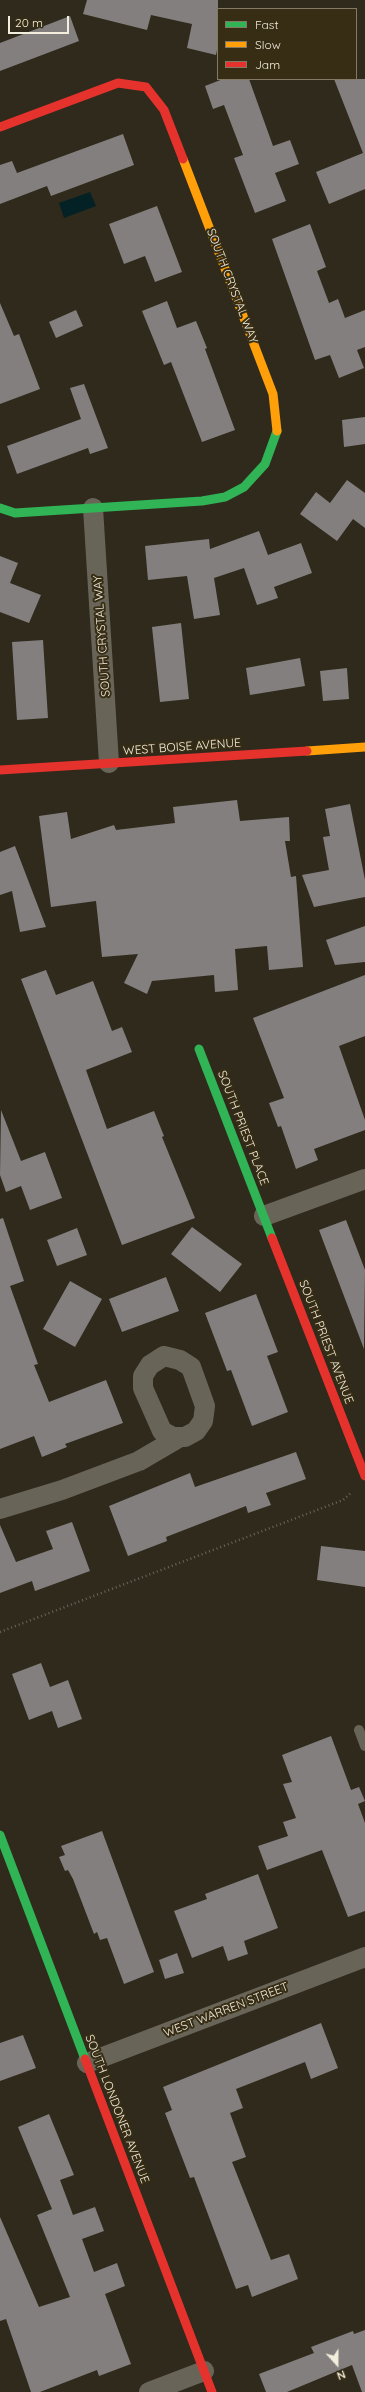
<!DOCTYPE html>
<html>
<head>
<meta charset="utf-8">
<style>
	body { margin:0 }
	#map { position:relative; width:365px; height:2392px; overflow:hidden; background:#2f2a1c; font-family:Quicksand,sans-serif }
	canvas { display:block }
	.legend { position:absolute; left:217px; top:8px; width:140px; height:72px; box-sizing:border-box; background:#372d14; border:1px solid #827a65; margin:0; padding:5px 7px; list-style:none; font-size:12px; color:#f3edde }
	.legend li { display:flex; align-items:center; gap:8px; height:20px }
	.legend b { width:20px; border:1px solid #827a65 }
	.north { position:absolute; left:317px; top:2344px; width:40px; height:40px; -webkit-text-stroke:3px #372d14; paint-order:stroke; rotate:159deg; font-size:11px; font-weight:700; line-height:16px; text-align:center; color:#f3edde }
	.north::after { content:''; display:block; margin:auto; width:14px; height:18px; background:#f3edde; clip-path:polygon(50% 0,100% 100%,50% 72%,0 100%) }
	.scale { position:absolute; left:8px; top:16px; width:61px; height:18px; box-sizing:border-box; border:2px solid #f3edde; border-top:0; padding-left:5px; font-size:12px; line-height:14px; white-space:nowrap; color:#f3edde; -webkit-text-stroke:3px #372d14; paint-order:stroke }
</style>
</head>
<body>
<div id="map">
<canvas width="365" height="2392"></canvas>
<ul class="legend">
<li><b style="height:5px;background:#30b455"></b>Fast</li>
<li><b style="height:5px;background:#ff9f0a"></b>Slow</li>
<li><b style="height:5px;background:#e5322d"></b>Jam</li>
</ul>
<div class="north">N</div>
<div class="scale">20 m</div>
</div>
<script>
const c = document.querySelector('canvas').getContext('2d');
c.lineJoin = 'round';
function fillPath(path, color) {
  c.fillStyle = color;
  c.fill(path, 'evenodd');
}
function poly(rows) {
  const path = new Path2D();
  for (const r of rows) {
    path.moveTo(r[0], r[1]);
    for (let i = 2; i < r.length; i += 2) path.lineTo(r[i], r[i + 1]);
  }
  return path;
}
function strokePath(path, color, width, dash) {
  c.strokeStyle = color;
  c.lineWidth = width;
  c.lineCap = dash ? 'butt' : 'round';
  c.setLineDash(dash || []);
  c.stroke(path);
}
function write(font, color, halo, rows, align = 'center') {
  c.font = font + ' Quicksand,sans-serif';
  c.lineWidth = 4;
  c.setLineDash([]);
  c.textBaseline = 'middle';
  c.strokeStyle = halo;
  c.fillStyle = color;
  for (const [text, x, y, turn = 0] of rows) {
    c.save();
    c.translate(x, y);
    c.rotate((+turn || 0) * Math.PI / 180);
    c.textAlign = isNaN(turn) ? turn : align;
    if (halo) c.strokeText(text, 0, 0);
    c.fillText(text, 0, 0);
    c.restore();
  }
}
fillPath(poly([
	[90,192,96,206,64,218,59,203]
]), '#042225');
fillPath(poly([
	[87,0,218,0,218,45,216,55,187,48,192,24,151,15,147,30,83,14],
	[70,16,79,41,0,71,0,43],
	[223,79,249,79,273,146,290,140,299,164,275,173,286,201,255,213,234,158,243,155,224,105,213,109,205,86],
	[334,79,365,79,365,189,329,204,316,172,363,153],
	[123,134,134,165,51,196,47,186,0,204,0,165,12,161,17,173],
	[157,206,182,272,155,282,145,256,124,264,109,224],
	[310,224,326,267,317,271,329,303,338,299,345,318,365,310,365,347,357,350,364,368,339,378,330,355,315,360,272,239],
	[167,301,177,328,196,321,207,348,205,349,235,430,202,442,171,362,164,365,142,311],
	[0,303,14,336,19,334,40,389,0,404],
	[76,310,83,326,56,338,49,322],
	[84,384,108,448,90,454,88,448,17,474,7,446,81,419,70,388],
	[365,417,365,444,344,447,342,420],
	[347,480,365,493,365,528,353,519,337,541,300,514,316,492,330,503],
	[259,531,268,555,301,543,312,573,274,587,278,598,257,605,244,568,214,578,220,615,194,619,187,576,148,580,145,546,209,539,210,549],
	[0,556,18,563,10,583,41,595,29,623,0,612],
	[181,623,189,699,160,702,152,627],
	[43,640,48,718,17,720,12,642],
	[300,658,305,686,250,695,246,668],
	[347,668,349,699,323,701,320,671],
	[237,800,240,821,289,817,290,841,285,841,291,877,296,876,303,967,269,970,267,946,235,949,238,990,215,992,214,975,152,981,147,994,124,983,138,954,102,957,96,901,51,907,39,816,67,812,71,839,114,825,116,830,175,823,173,807],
	[350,804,365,880,365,897,314,907,302,875,329,870,323,837,330,836,325,809],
	[15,846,46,927,20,932,12,891,0,895,0,852],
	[365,926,365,962,335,965,326,940],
	[46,970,56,995,93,981,112,1031,122,1027,132,1052,86,1070,107,1129,154,1111,164,1136,162,1137,195,1218,122,1245,21,979],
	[365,975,365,1036,339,1046,365,1120,365,1130,314,1149,318,1160,296,1169,281,1126,278,1127,269,1103,284,1098,253,1018],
	[1,1110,21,1161,45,1152,62,1198,30,1210,21,1186,6,1192,0,1175],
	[3,1218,24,1281,10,1286,38,1364,34,1365,49,1402,106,1380,123,1423,65,1444,67,1447,42,1457,34,1436,0,1449,0,1219],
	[346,1220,365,1270,364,1349,319,1230],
	[192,1227,242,1264,220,1292,171,1254],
	[77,1228,87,1255,57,1266,47,1240],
	[166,1277,179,1311,122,1332,109,1299],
	[70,1281,102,1299,75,1347,43,1329],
	[256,1294,278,1352,267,1356,288,1412,252,1426,231,1370,227,1371,205,1313],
	[296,1452,306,1479,266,1493,271,1505,248,1513,246,1506,166,1537,167,1541,128,1556,109,1506,190,1473,195,1487],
	[72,1522,90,1571,35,1591,32,1581,0,1593,0,1525,16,1562,53,1549,46,1531],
	[321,1546,365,1551,365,1587,317,1580],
	[41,1663,50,1687,68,1680,82,1719,58,1728,52,1711,29,1720,12,1674],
	[331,1736,351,1790,359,1787,365,1801,358,1804,365,1823,365,1911,348,1917,322,1850,267,1870,258,1846,288,1836,283,1822,296,1818,283,1784,292,1782,282,1755],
	[102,1831,154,1972,124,1984,107,1938,100,1940,97,1932,94,1934,73,1879,68,1870,65,1871,59,1857,65,1855,61,1846],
	[258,1874,278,1928,244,1941,248,1954,228,1961,223,1946,192,1958,174,1911,207,1899,205,1894],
	[177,1953,184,1973,165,1979,159,1960],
	[321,2023,338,2068,311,2079,305,2062,236,2089,243,2108,230,2113,246,2157,232,2162,271,2260,289,2254,298,2279,252,2297,248,2285,236,2289,194,2177,190,2178,165,2113,172,2110,163,2087],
	[23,2035,36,2068,0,2081,0,2043],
	[49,2114,74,2175,60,2180,73,2215,95,2207,104,2231,82,2239,94,2272,117,2263,125,2286,105,2294,131,2364,99,2376,97,2370,40,2392,31,2392,6,2319,0,2321,0,2217,39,2307,70,2297,37,2215,52,2209,18,2127],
	[365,2330,365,2392,362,2392,352,2365,287,2392,266,2392,259,2374,314,2353,311,2347,353,2331,354,2334]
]), '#837f7e');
strokePath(poly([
	[0,1632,343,1500,352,1492]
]), '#69665b', 2.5, [1, 3]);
strokePath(poly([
	[359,1730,365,1746]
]), '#686458', 10);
strokePath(poly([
	[93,508,109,763],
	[264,1216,365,1179],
	[164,1356,180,1360,191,1367,205,1406,203,1421,196,1431,185,1437,173,1437,162,1431,143,1388,143,1376,150,1365,164,1356],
	[0,1509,62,1490,139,1461,180,1437],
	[87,2063,365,1957],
	[149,2392,204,2371]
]), '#686458', 20);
strokePath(poly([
	[0,508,15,513,202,501,225,497,244,487,265,464,277,431],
	[199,1049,272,1238],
	[0,1835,85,2059]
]), '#30b455', 9);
strokePath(poly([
	[183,159,273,394,277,431],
	[307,751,365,747]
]), '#ff9f0a', 9);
strokePath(poly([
	[0,127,118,83,146,87,164,110,183,159],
	[0,770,307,751],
	[272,1238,365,1476],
	[85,2059,212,2392]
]), '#e5322d', 9);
write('12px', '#f3edde', '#372d14', [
	["SOUTH CRYSTAL WAY",232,286,69],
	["SOUTH CRYSTAL WAY",102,636,-94],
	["WEST BOISE AVENUE",182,747,-4],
	["SOUTH PRIEST PLACE",243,1128,69],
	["SOUTH PRIEST AVENUE",326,1342,69],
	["WEST WARREN STREET",226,2010,-21],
	["SOUTH LONDONER AVENUE",117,2109,69]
]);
</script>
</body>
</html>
